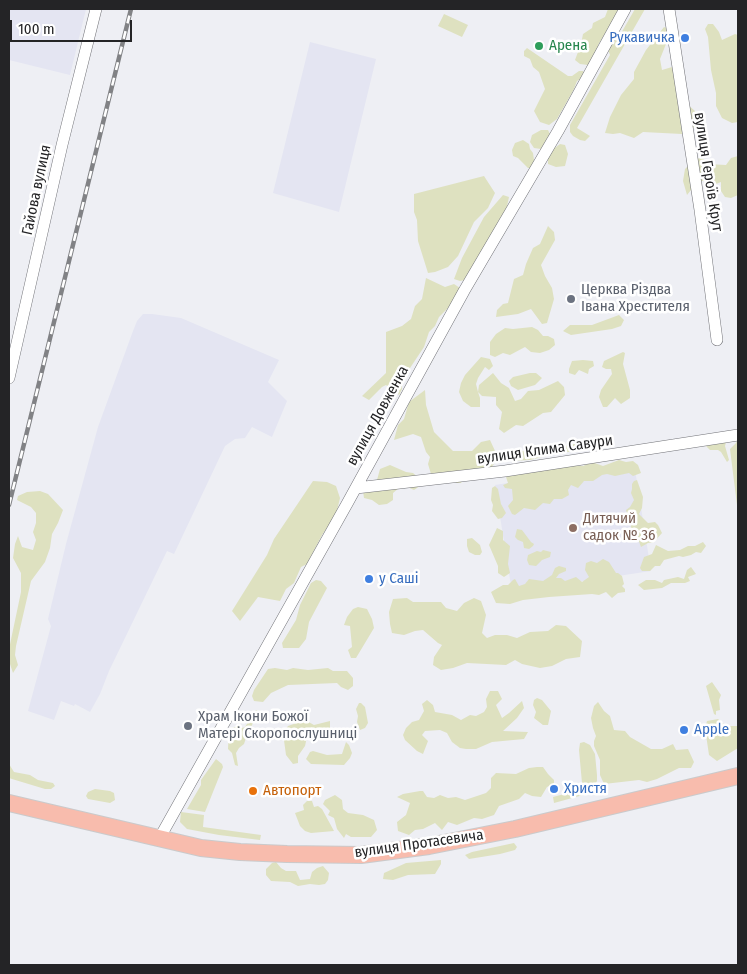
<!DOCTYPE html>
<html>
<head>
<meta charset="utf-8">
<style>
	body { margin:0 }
	#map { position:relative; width:747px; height:974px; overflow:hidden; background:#eeeff4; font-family:"Fira Sans Condensed",sans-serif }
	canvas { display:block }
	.frame { position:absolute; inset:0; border:10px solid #242426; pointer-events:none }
	.scale { position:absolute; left:10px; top:20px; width:122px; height:22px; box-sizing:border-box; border:2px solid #242426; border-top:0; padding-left:6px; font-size:15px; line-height:18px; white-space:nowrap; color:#242426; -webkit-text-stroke:4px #fff; paint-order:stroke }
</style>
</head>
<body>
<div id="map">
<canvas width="747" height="974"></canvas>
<div class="frame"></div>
<div class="scale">100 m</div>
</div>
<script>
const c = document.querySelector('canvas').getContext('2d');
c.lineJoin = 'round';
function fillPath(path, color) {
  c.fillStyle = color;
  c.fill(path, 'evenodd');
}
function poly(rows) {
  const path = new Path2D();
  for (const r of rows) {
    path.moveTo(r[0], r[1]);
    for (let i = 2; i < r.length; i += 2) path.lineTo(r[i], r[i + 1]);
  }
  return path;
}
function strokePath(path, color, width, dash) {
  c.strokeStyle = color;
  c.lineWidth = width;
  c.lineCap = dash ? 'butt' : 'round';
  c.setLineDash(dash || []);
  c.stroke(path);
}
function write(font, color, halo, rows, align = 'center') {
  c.font = font + ' "Fira Sans Condensed",sans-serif';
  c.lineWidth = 5;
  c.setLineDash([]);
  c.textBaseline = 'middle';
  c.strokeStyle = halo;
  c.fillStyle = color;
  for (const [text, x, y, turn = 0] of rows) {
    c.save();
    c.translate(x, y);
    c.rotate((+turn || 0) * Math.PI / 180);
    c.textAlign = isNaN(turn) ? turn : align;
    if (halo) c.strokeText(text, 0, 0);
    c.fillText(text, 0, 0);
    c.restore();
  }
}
fillPath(poly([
	[10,9,86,9,70,75,9,60],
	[310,42,376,59,339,212,273,193],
	[143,314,152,314,181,318,279,360,268,382,287,401,272,437,252,427,245,438,235,439,225,446,174,554,167,551,109,671,100,694,90,712,75,704,74,706,61,701,54,720,28,711,51,626,48,619,66,544,98,427,133,331,137,321],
	[634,463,651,571,512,592,495,485]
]), '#e4e5f2');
fillPath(poly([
	[608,9,620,9,598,45,598,54,595,60,588,65,580,64,575,60,581,44,583,34,592,28,593,23,605,17],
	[628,9,631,9,617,32,620,35,635,9,645,9,577,128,590,136,585,141,580,140,573,136,570,132,570,125,610,55,608,50],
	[444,14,468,25,462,37,438,26],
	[708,24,713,24,719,32,722,40,735,34,738,35,738,122,732,123,722,118,716,106,716,93,711,70,708,37,705,29],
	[664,27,669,29,670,41,666,44,660,59,662,70,672,67,687,104,695,111,696,120,695,127,682,134,643,132,634,138,620,133,613,134,605,133,610,117,621,95,634,79,634,72,646,50],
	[527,48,568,76,572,76,579,71,583,71,586,76,577,81,574,89,557,119,549,125,540,122,534,111,545,89,539,72,533,67,530,59,524,56,524,51],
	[541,130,548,130,550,134,541,149,534,148,530,142,532,135],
	[523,140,529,144,530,149,533,153,534,160,537,164,535,168,528,168,518,158,513,156,512,150,515,143],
	[560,144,565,145,568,154,565,166,556,167,548,164,548,153],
	[738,156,738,195,731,198,725,197,721,191,721,182,716,184,706,181,701,181,695,185,687,195,683,181,685,169,696,158,704,159,708,164,726,165,731,158],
	[484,176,495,193,488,208,474,222,458,256,448,267,435,272,428,273,418,241,417,220,414,212,414,194],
	[503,195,509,197,506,211,499,220,494,233,465,280,460,281,454,279,462,258,484,217],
	[548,226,554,232,555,240,541,265,545,276,552,288,554,299,547,323,542,324,531,309,518,314,496,317,497,310,503,304,508,303,514,279,523,275,526,264,533,248,540,244],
	[426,278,445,287,454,284,460,288,453,303,439,317,435,326,429,332,424,347,402,380,402,389,399,395,386,385,382,387,369,400,362,396,386,373,386,332,402,326,411,319,415,306,422,299],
	[619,315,624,320,621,326,612,329,571,335,563,331,570,325,592,325],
	[532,327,538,330,543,336,548,336,554,339,555,345,549,350,540,353,531,352,525,347,510,355,503,353,495,357,490,355,490,342,496,334,505,328,513,329],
	[623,352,625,353,623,364,630,390,630,398,621,404,615,398,607,407,603,407,599,397,601,390,612,374,611,369,606,369,602,367,604,361],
	[481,357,490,359,493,366,489,370,485,367,478,378,476,384,478,392,479,385,493,373,501,383,509,388,515,401,521,399,528,391,539,390,558,381,564,387,565,395,551,412,543,413,523,426,516,425,504,433,499,429,502,412,496,405,496,397,482,396,478,392,480,398,480,407,471,407,463,401,459,392,461,383,465,375],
	[583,360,593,361,594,366,589,369,588,374,579,370,575,375,569,373,569,369,572,361],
	[530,373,536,373,542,378,535,385,518,390,511,386,509,381,513,377],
	[425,390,426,405,434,432,453,451,472,451,481,442,490,440,496,453,496,461,491,468,466,476,461,483,456,483,454,478,431,474,428,464,430,457,426,452,421,437,413,434,394,440,398,425,404,419,409,402],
	[738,437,738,513,730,449,736,443],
	[727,439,725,446,729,460,727,462,721,452,718,450,710,450,705,445],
	[584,442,588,445,581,451,567,452,560,450,564,446],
	[545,448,552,448,554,451,546,456,530,460,509,461,505,458,507,454,515,452],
	[619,460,626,462,633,461,638,465,641,473,633,476,629,473,615,476,607,474,602,475,593,481,584,481,578,488,571,485,568,490,569,495,562,499,554,499,550,504,543,503,535,510,524,508,515,515,512,514,508,506,513,500,512,489,505,488,503,485,508,483,506,477,510,473,518,475,520,473,569,465,583,466,592,462,603,466],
	[390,465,406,472,413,473,420,479,420,486,414,490,407,487,399,488,393,493,393,500,387,504,379,505,372,500,364,498,363,491,377,480,380,469],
	[637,480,643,497,642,508,639,514,648,523,655,522,658,525,662,533,654,542,648,543,641,547,637,536,630,533,631,526,626,510,630,507,634,500,631,493,632,489,632,484,634,481],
	[313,481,327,482,336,486,340,498,336,515,322,535,307,564,301,567,294,583,286,589,280,601,258,597,240,621,232,611,267,555,274,539],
	[495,486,498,489,501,504,506,513,502,518,498,519,492,511,493,505,491,500,492,488],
	[40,491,48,494,63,510,58,523,52,534,50,548,45,562,31,581,16,646,15,655,18,665,13,673,9,661,9,649,21,592,21,573,13,558,15,544,18,536,22,547,33,550,36,540,33,532,36,523,36,513,31,507,17,500,18,496,27,492],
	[497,528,503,531,503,540,510,546,508,564,510,573,504,577,498,573,498,566,489,545],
	[517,529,522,530,531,542,534,544,533,546,529,549,524,548,523,542,518,540,515,537],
	[472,538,480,545,482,552,480,555,475,555,469,552,467,546,467,539],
	[703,542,706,546,701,553,696,552,691,555,683,557,679,556,664,560,660,566,655,566,650,571,642,571,640,568,644,557,652,554,656,545,668,551,680,550,688,546,695,546],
	[543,550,551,552,550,557,542,560,536,566,529,565,527,560,528,555,537,551,541,552],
	[603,559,609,562,616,573,618,573,622,576,624,584,622,586,625,589,625,592,618,593,612,598,606,592,599,595,592,594,549,597,523,600,510,604,496,603,491,592,503,585,508,585,513,580,515,579,519,586,525,584,529,579,543,581,552,575,555,568,559,566,566,568,566,571,559,574,556,578,561,578,565,581,576,577,582,582,589,577,585,570,586,563,591,561,597,563],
	[691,567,696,574,688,577,690,581,685,583,671,583,662,588,644,590,638,585,646,580,655,580,662,583,664,580,678,577,684,579,687,570],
	[316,580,321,581,327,588,309,622,306,639,299,648,283,648,282,643,296,620,300,605,311,583],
	[407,598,413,602,441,602,446,608,457,611,464,603,474,598,481,601,486,615,482,633,487,638,495,635,507,635,517,638,530,632,548,631,556,625,566,626,582,641,580,657,566,659,552,666,540,668,522,664,515,660,506,665,467,663,453,668,441,670,433,665,434,657,442,645,438,643,423,630,415,631,404,635,392,633,390,624,389,612,393,599],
	[358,607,367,609,372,619,374,628,356,658,351,658,348,650,352,647,350,626,344,625,347,617,353,609],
	[275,668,287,670,293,668,308,670,328,668,333,671,347,671,353,678,353,686,348,690,341,687,337,683,288,685,271,693,263,702,254,701,252,696,254,690,268,669],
	[712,682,721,695,719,700,720,710,716,711,716,715,714,714,706,686],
	[490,691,498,691,502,699,496,705,502,718,509,713,522,701,524,708,517,718,503,731,528,732,524,739,492,742,476,749,466,749,460,748,452,742,447,733,440,730,425,731,422,735,428,741,423,754,417,751,405,740,403,735,406,728,412,722,419,720,424,711,422,704,427,700,433,705,435,712,452,715,461,720,470,715,476,716,484,712,487,707,486,699],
	[537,698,542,700,551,711,548,725,543,725,534,718,536,712,533,705,534,700],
	[598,702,604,711,610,716,614,730,625,731,630,737,651,749,662,749,673,744,676,750,688,749,694,762,691,768,679,768,657,779,647,782,639,780,604,784,600,775,600,760,594,746,594,741,596,736,593,728,591,718,594,706],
	[359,703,361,703,365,707,368,723,365,728,360,730,357,722,358,716,356,709],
	[256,710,258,711,257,716,248,732,244,744,239,748,236,753,238,766,235,765,232,753,228,749,229,730,237,726,242,728,245,727],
	[718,719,726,726,738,726,738,748,717,761,709,755,705,728,707,721],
	[305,720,314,725,330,721,330,729,327,733,321,734,313,730,307,737,305,746,298,756,298,763,293,764,286,755,283,733,288,726],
	[346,742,349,745,352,753,350,758,344,765,311,764,306,759,310,752,313,751,327,755,342,754],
	[584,742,590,745,595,754,597,775,597,781,593,787,594,792,554,803,553,797,587,788,582,783,579,750,580,743],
	[216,759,222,764,223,767,205,812,187,809,201,785,201,780],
	[9,764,14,772,30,775,38,780,53,783,55,786,51,789,45,789,12,779,9,778],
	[537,767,543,767,548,774,554,780,554,784,547,787,541,797,532,796,525,793,519,799,499,806,494,815,482,819,474,818,457,825,448,822,442,830,435,823,423,829,415,830,409,835,398,831,397,822,406,815,410,803,397,797,403,794,420,791,423,791,427,797,434,798,440,795,448,798,456,797,465,800,486,793,491,788,491,778,496,773,516,774,529,768],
	[95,789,110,791,114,793,115,800,110,803,88,799,86,796,88,792],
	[335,795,342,800,343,809,348,813,363,815,374,820,377,830,371,837,351,837,346,834,344,838,337,829,334,818,328,815,330,811,323,804,325,800],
	[307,801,312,801,314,807,318,806,322,809,334,831,311,833,305,831,300,826,295,813,304,810,303,805],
	[181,812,204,815,203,827,261,835,260,840,219,835,187,829,180,822],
	[514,843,517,847,515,850,500,854,469,859,465,855,472,852],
	[441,860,441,864,435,874,408,875,393,880,383,879,384,873,406,863],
	[276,862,281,868,286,871,296,871,300,880,310,879,312,872,317,868,323,866,329,873,328,880,325,884,319,885,310,884,298,886,290,882,271,881,266,875,266,869,272,863]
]), '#dee1c0');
const minor = poly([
	[669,9,700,210,717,340],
	[9,378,62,145,96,9],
	[356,488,505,471,738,435],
	[159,839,348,502,464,291,558,131,625,9]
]);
const highway = poly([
	[9,803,201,848,240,852,287,854,361,855,429,846,515,829,738,776]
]);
strokePath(minor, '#727378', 12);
strokePath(highway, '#cacacb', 18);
strokePath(minor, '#fff', 11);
strokePath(highway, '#f8bcad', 16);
const rail = poly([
	[9,505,131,9]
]);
strokePath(rail, '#818285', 4.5);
strokePath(rail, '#fff', 2.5, [8]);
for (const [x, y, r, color] of [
	[685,38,5,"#3f7fe0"],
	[539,46,5,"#2e9e5b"],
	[571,299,5,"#6b7280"],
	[573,528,5,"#8d6e63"],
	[369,579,5,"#3f7fe0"],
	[188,726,5,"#6b7280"],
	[684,730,5,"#3f7fe0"],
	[554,789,5,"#3f7fe0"],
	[253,791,5,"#e8710a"]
]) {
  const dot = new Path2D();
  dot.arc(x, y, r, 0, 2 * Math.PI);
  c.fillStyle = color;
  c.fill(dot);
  strokePath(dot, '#fff', 2);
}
write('15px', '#366cbe', '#fff', [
	["Рукавичка",675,38,"right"],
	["у Саші",379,579],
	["Apple",694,730],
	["Христя",564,789]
], 'left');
write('15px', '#27864d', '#fff', [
	["Арена",549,46]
], 'left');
write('15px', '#242426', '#fff', [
	["вулиця Героїв Крут",708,172,81],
	["Гайова вулиця",37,190,-78],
	["вулиця Довженка",378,416,-61],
	["вулиця Клима Савури",545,450,-8],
	["вулиця Протасевича",419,844,-8]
]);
write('15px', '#5b616d', '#fff', [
	["Церква Різдва",581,290],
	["Івана Хрестителя",581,307],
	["Храм Ікони Божої",198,717],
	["Матері Скоропослушниці",198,734]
], 'left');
write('15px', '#785e54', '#fff', [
	["Дитячий",583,519],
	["садок № 36",583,536]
], 'left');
write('15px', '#c56008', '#fff', [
	["Автопорт",263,791]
], 'left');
</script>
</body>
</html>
